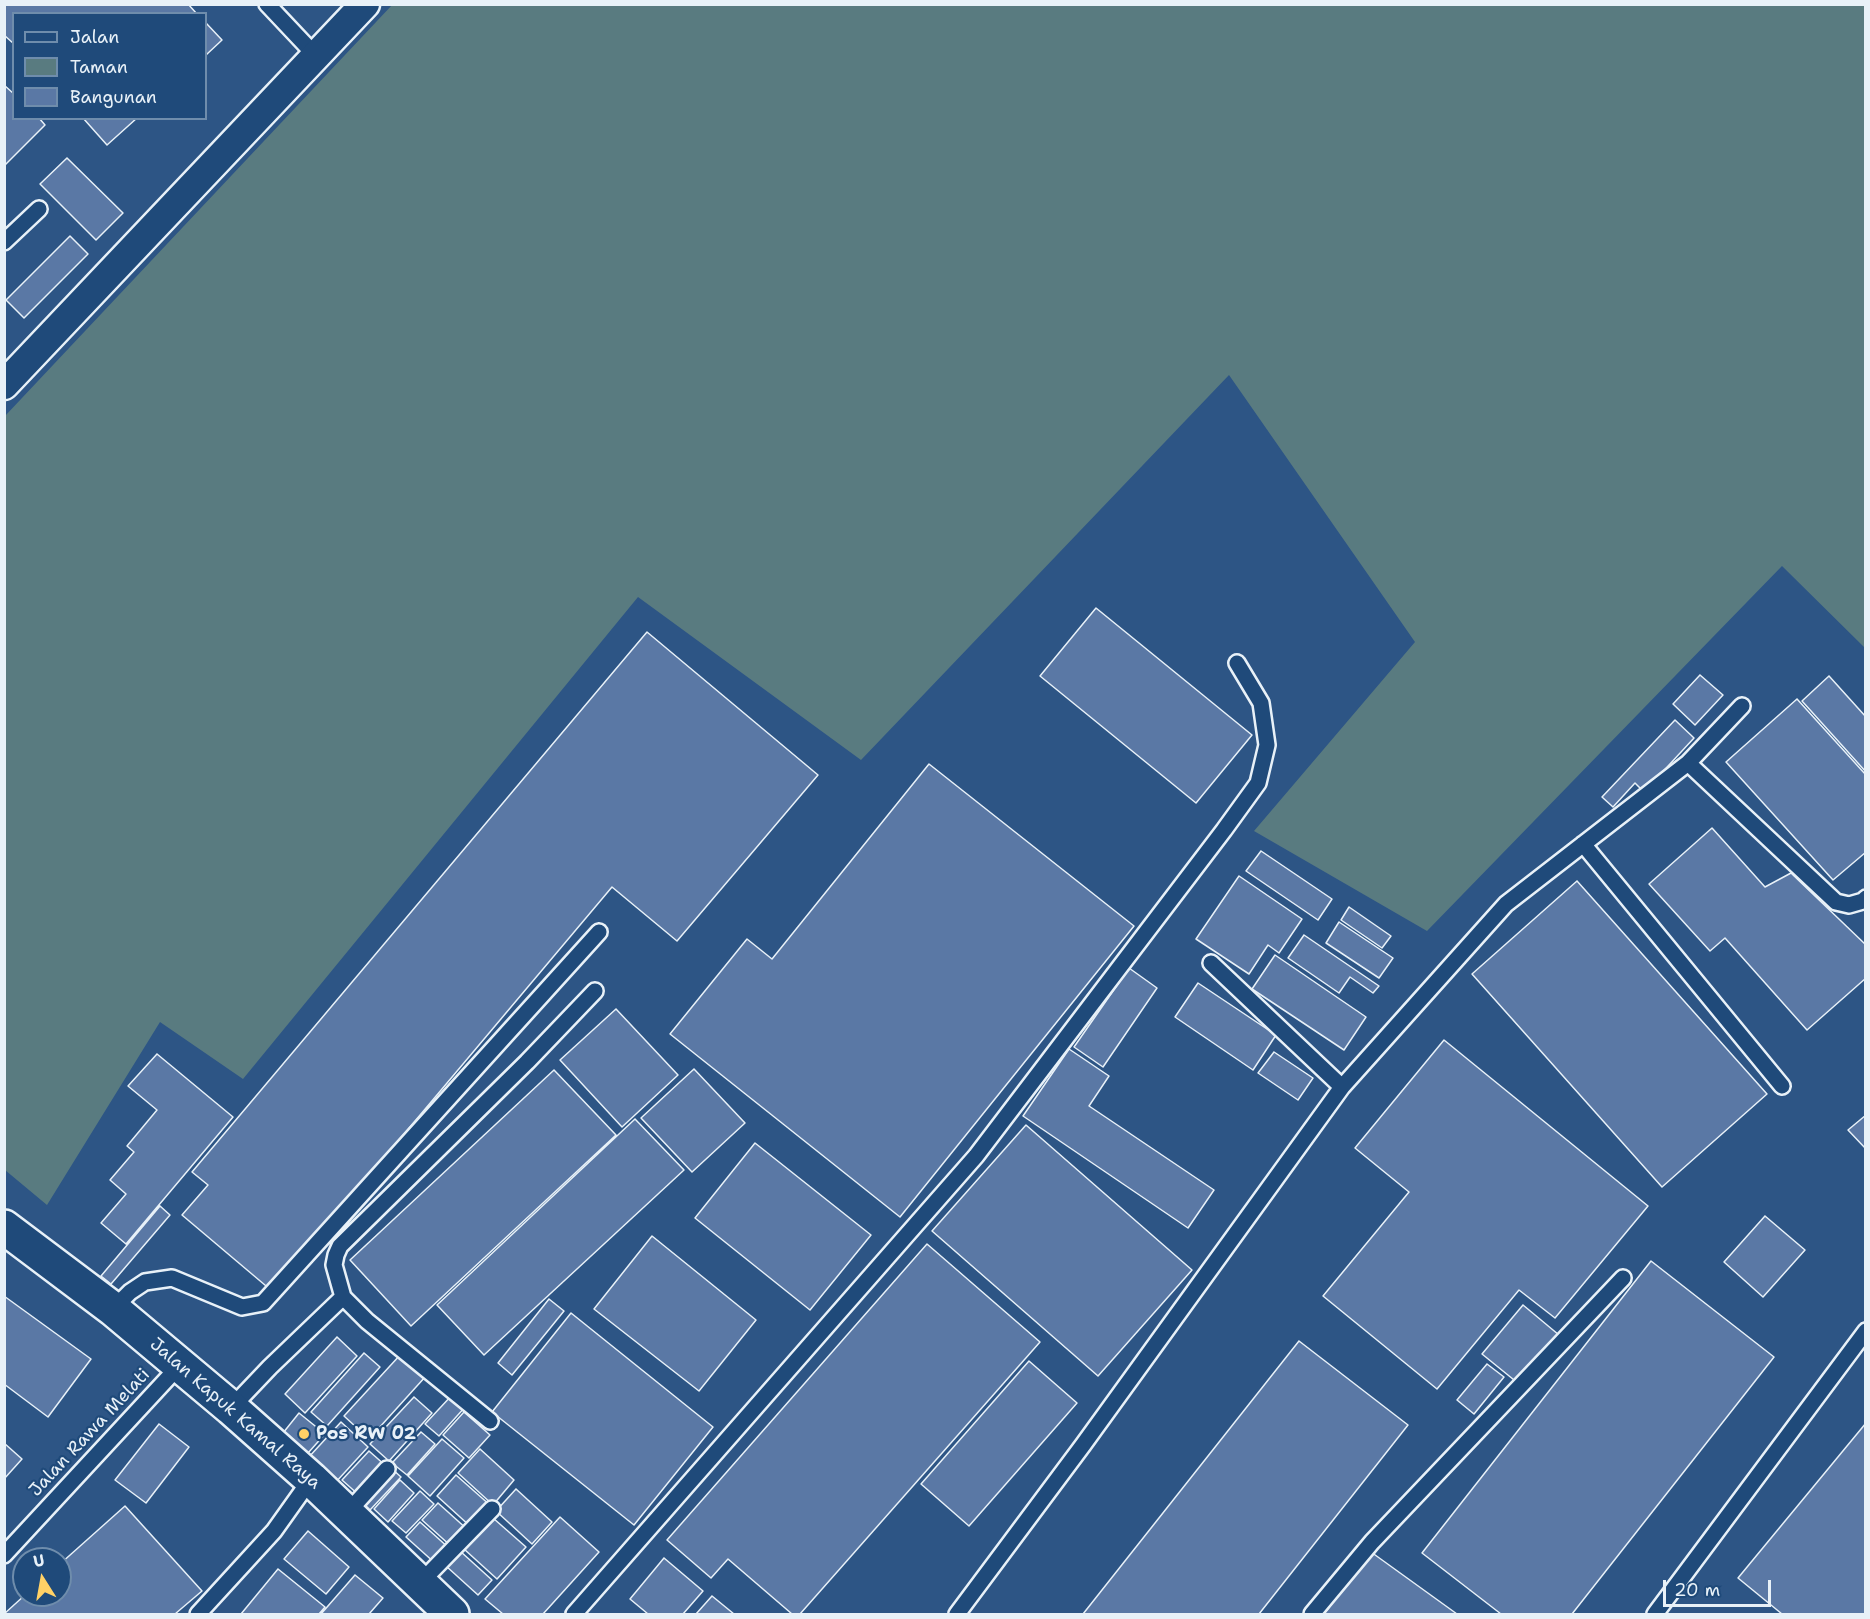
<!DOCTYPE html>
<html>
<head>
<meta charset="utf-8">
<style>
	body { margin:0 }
	#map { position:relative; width:1870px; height:1619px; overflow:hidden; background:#2d5585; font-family:"Shantell Sans",sans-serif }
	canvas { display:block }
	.frame { position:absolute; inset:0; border:6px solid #e8f1f8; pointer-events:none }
	.legend { position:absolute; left:12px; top:12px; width:195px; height:108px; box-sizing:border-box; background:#1f4a7a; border:2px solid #6f8dac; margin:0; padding:8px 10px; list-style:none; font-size:18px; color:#e8f1f8 }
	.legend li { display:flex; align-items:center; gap:12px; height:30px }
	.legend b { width:30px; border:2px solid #6f8dac }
	.north { position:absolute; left:12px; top:1547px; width:60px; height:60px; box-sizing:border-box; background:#1f4a7a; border:2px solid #6f8dac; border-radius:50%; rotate:349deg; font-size:16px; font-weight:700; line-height:24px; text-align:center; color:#e8f1f8 }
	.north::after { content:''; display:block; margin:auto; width:21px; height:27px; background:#ffd166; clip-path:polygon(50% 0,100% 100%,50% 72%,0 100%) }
	.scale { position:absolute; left:1663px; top:1580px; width:108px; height:27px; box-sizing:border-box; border:3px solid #e8f1f8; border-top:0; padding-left:8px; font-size:18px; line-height:21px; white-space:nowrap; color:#e8f1f8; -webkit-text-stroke:4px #1f4a7a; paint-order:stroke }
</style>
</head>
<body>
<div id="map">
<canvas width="1870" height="1619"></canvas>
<div class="frame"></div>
<ul class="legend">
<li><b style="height:8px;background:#1f4a7a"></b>Jalan</li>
<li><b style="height:16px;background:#597b80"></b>Taman</li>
<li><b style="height:16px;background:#5a78a5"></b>Bangunan</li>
</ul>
<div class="north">U</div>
<div class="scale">20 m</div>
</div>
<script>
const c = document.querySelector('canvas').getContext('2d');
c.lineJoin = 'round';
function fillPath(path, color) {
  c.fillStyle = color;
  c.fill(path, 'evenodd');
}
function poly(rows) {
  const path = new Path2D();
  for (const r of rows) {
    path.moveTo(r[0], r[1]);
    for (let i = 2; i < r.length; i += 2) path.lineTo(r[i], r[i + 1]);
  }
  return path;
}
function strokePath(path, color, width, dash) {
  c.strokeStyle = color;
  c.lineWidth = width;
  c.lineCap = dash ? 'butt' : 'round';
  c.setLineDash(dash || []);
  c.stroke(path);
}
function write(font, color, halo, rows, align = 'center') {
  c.font = font + ' "Shantell Sans",sans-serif';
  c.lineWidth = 4.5;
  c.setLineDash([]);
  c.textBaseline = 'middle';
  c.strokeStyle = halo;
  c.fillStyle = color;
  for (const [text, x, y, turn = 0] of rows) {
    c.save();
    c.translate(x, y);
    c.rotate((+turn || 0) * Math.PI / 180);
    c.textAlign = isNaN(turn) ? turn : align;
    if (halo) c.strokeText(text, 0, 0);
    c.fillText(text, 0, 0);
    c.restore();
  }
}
fillPath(poly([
	[393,4,1865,5,1865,648,1782,566,1427,931,1254,831,1415,642,1229,375,861,760,638,597,243,1079,160,1022,47,1205,5,1170,5,416]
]), '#597b80');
const building = poly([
	[4,4,188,4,197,14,14,14,14,44,4,35,4,4],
	[206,23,222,40,206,55,206,23],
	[4,85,14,94,14,118,39,118,45,125,4,166,4,85],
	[83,118,137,118,107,145,83,118],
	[67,158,123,213,96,240,40,184,67,158],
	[70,236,88,254,24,318,6,300,70,236],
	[1096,608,1252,735,1196,803,1040,676,1096,608],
	[647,632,818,775,677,941,612,887,272,1291,182,1215,208,1185,192,1172,647,632],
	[1700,675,1723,695,1695,725,1673,704,1700,675],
	[1829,676,1866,717,1866,772,1802,701,1829,676],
	[1797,699,1866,775,1866,852,1833,880,1726,762,1797,699],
	[1675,720,1694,738,1644,792,1635,783,1613,807,1602,797,1675,720],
	[929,764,1134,926,900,1217,670,1034,747,939,772,959,929,764],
	[1712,828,1765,887,1791,873,1866,945,1866,978,1807,1030,1725,938,1710,951,1649,884,1712,828],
	[1261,851,1332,899,1318,920,1246,871,1261,851],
	[1239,876,1302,919,1279,953,1268,945,1249,974,1196,939,1239,876],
	[1577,881,1767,1094,1662,1187,1472,974,1577,881],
	[1349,907,1391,936,1382,948,1341,920,1349,907],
	[1339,922,1393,958,1379,978,1326,943,1339,922],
	[1304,935,1379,986,1373,993,1350,977,1339,993,1288,958,1304,935],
	[1275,955,1366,1017,1344,1050,1252,989,1275,955],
	[1129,968,1157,988,1103,1067,1074,1047,1129,968],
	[1198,983,1276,1035,1253,1070,1175,1017,1198,983],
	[616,1009,678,1075,622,1127,560,1060,616,1009],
	[1444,1040,1648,1206,1555,1318,1519,1290,1437,1389,1323,1296,1409,1192,1355,1148,1444,1040],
	[1069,1049,1109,1076,1089,1106,1214,1190,1188,1228,1023,1116,1069,1049],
	[1274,1052,1313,1078,1298,1100,1258,1073,1274,1052],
	[157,1054,233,1117,126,1244,101,1223,126,1194,110,1180,134,1152,127,1146,157,1110,128,1086,157,1054],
	[694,1069,745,1123,692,1172,641,1118,694,1069],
	[554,1070,616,1135,411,1326,350,1260,554,1070],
	[1866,1115,1866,1149,1848,1130,1866,1115],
	[635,1119,684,1170,484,1355,437,1305,635,1119],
	[1026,1125,1192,1270,1098,1376,932,1231,1026,1125],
	[755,1143,871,1235,810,1310,695,1218,755,1143],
	[160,1206,170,1215,111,1284,101,1276,160,1206],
	[1765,1216,1805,1250,1763,1297,1724,1262,1765,1216],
	[652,1236,756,1320,699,1391,594,1309,652,1236],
	[927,1244,1040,1342,800,1614,792,1614,728,1559,711,1578,667,1540,927,1244],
	[1651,1261,1774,1357,1572,1614,1501,1614,1422,1553,1651,1261],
	[4,1296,91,1359,48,1417,4,1384,4,1296],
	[549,1299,564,1311,512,1375,498,1363,549,1299],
	[1523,1305,1559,1335,1519,1384,1482,1354,1523,1305],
	[571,1313,713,1427,634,1525,492,1412,571,1313],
	[337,1337,357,1356,305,1413,285,1394,337,1337],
	[1299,1341,1408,1425,1259,1614,1083,1614,1299,1341],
	[364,1353,380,1367,327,1426,311,1412,364,1353],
	[401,1354,426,1376,369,1439,344,1416,401,1354],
	[1029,1361,1077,1403,969,1526,921,1484,1029,1361],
	[1487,1364,1504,1377,1474,1414,1457,1400,1487,1364],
	[453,1394,466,1406,439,1436,425,1424,453,1394],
	[414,1397,432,1413,389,1461,370,1444,414,1397],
	[464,1412,490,1435,469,1458,443,1435,464,1412],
	[299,1413,325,1434,308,1453,283,1433,299,1413],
	[341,1422,368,1447,335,1483,308,1458,341,1422],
	[1866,1423,1866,1614,1782,1614,1738,1578,1866,1423],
	[159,1424,189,1447,146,1503,115,1480,159,1424],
	[421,1432,435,1444,407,1475,392,1463,421,1432],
	[442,1439,464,1458,430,1496,408,1476,442,1439],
	[4,1443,22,1459,4,1479,4,1443],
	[480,1449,514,1480,493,1505,458,1473,480,1449],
	[369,1451,386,1466,360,1496,342,1480,369,1451],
	[391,1468,401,1477,370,1510,361,1501,391,1468],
	[456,1475,491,1506,471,1527,437,1496,456,1475],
	[400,1480,414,1493,388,1522,374,1509,400,1480],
	[516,1489,552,1522,532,1544,496,1511,516,1489],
	[420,1491,434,1504,406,1533,392,1521,420,1491],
	[438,1503,468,1530,452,1547,422,1520,438,1503],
	[125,1506,202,1591,175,1614,4,1614,25,1595,60,1595,60,1564,125,1506],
	[560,1517,599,1552,543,1614,503,1614,485,1599,560,1517],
	[493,1518,526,1547,497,1579,464,1549,493,1518],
	[420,1522,450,1549,436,1564,406,1537,420,1522],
	[308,1531,349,1567,326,1594,284,1559,308,1531],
	[460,1551,492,1580,478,1595,446,1566,460,1551],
	[1371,1552,1457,1614,1324,1614,1371,1552],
	[664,1558,703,1591,683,1614,648,1614,630,1599,664,1558],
	[278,1569,325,1607,319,1614,241,1614,278,1569],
	[355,1575,383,1598,369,1614,321,1614,355,1575],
	[712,1596,734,1614,696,1614,712,1596]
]);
fillPath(building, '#5a78a5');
strokePath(building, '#e8f1f8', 1.5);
const service = poly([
	[267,4,316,56],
	[4,242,39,209],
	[1688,763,1836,902,1849,905,1863,901,1866,898],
	[1583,844,1782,1086],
	[1211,963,1342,1087],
	[113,1309,130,1292,145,1282,172,1278,242,1307,263,1303,599,932],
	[231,1408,270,1367,343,1297],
	[490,1421,367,1321,343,1297,334,1265,336,1255,340,1246,527,1062,595,991],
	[347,1513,387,1469],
	[4,1555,180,1365],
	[420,1583,492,1509],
	[198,1614,274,1531,311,1479],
	[574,1614,976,1156,1224,830,1258,783,1267,745,1261,703,1237,663],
	[957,1614,1083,1445,1342,1087,1506,904,1688,763,1742,706],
	[1312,1614,1372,1542,1623,1278],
	[1655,1614,1866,1331]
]);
const minor = poly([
	[4,385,365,4]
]);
const secondary = poly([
	[4,1227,113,1309,231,1408,311,1479,452,1614]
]);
strokePath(service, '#e8f1f8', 20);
strokePath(minor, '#e8f1f8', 33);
strokePath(secondary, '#e8f1f8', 38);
strokePath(service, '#1f4a7a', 15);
strokePath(minor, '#1f4a7a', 28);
strokePath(secondary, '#1f4a7a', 33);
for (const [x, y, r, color] of [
	[304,1434,6,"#ffd166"]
]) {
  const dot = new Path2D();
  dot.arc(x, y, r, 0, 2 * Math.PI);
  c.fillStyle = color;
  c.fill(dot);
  strokePath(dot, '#1f4a7a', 2);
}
write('18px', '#e8f1f8', '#1f4a7a', [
	["Jalan Kapuk Kamal Raya",235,1414,41],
	["Jalan Rawa Melati",90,1433,-47]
]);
write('bold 18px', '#e8f1f8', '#1f4a7a', [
	["Pos RW 02",316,1434]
], 'left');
</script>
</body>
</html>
